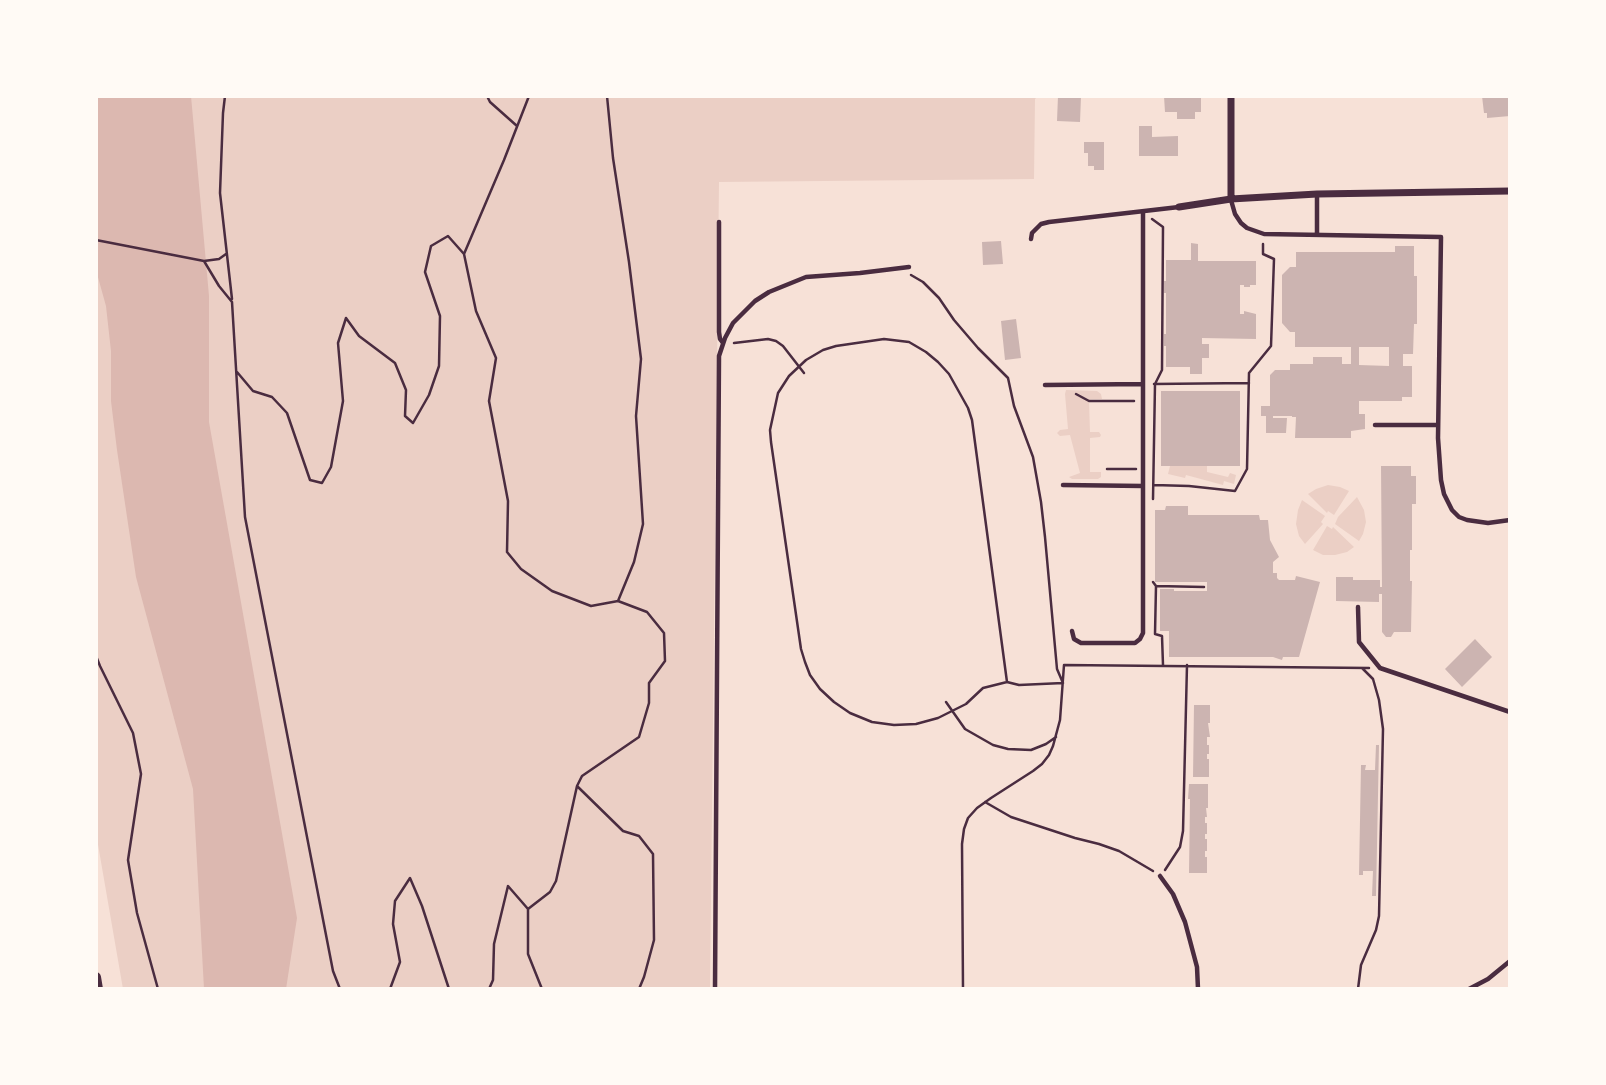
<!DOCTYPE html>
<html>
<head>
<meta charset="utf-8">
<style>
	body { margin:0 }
	#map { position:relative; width:1606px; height:1085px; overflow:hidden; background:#f7e1d7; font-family:Quicksand,sans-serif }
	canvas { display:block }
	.frame { position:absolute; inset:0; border:98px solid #fffaf5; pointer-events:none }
</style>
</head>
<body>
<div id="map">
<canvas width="1606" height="1085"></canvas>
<div class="frame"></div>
</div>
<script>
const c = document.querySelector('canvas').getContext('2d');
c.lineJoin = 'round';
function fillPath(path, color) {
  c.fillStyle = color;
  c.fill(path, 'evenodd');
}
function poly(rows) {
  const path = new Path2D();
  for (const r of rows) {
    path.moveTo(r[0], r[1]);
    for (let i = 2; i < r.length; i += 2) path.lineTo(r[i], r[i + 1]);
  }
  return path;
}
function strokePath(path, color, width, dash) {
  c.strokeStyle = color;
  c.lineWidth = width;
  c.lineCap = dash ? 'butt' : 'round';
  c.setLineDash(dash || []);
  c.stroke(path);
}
fillPath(poly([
	[96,96,1038,96,1035,99,1034,179,719,182,710,989,123,989,96,833],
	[1066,390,1097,391,1101,394,1102,399,1090,399,1089,401,1090,432,1099,432,1101,435,1100,437,1090,438,1090,472,1101,472,1101,477,1098,479,1072,479,1069,477,1080,473,1070,435,1060,436,1057,433,1060,430,1068,429,1065,394],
	[1170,466,1207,466,1207,472,1228,477,1230,473,1236,475,1234,484,1224,481,1223,485,1186,475,1185,478,1168,474],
	[1328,485,1340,487,1349,491,1334,515,1328,511,1327,513,1308,494,1316,489],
	[1357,497,1364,510,1366,522,1363,534,1359,541,1335,524,1338,517],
	[1302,500,1325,516,1321,522,1323,524,1305,544,1299,536,1296,524,1298,510],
	[1327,526,1332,529,1333,527,1354,547,1347,552,1335,555,1323,555,1313,550]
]), '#ebcfc5');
fillPath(poly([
	[96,96,191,96,209,296,209,422,297,918,286,989,204,989,193,789,136,577,117,450,111,401,111,351,106,306,96,270]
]), '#dcb8b0');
fillPath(poly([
	[1058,96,1081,96,1080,122,1057,121],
	[1164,96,1201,96,1201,112,1195,112,1195,119,1177,119,1177,112,1165,112],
	[1482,96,1510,96,1510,116,1487,118,1487,113,1484,113],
	[1139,126,1152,126,1152,137,1178,136,1178,156,1139,156],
	[1084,142,1104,142,1104,170,1094,170,1094,166,1088,166,1088,153,1084,153],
	[1001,241,1003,264,983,265,982,242],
	[1191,243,1198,244,1198,261,1256,261,1256,285,1250,285,1250,287,1244,287,1244,285,1240,285,1240,314,1244,314,1244,311,1256,314,1256,339,1202,338,1202,344,1209,344,1209,358,1202,358,1202,374,1190,374,1190,367,1166,367,1166,346,1164,346,1164,334,1166,334,1166,293,1164,293,1164,281,1166,281,1166,260,1191,260],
	[1395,246,1414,246,1414,276,1417,276,1417,324,1414,324,1413,354,1403,354,1403,366,1412,366,1412,397,1402,397,1402,401,1359,401,1359,414,1365,414,1365,429,1351,431,1351,438,1295,438,1296,417,1292,417,1292,416,1273,416,1273,418,1287,418,1286,433,1266,433,1266,416,1261,416,1261,406,1270,406,1270,375,1275,370,1290,370,1290,364,1313,364,1313,357,1342,357,1342,364,1351,364,1351,347,1295,347,1295,332,1290,332,1282,323,1282,275,1290,267,1296,267,1296,252,1395,252],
	[1359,347,1389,347,1389,366,1359,365],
	[1016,319,1021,358,1005,360,1001,321],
	[1161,391,1240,391,1240,466,1161,466],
	[1381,466,1411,466,1411,476,1416,476,1416,504,1412,504,1412,550,1410,550,1410,581,1412,581,1411,632,1394,632,1391,637,1386,637,1382,632,1382,594,1379,594,1379,602,1336,601,1336,577,1353,577,1353,580,1380,580,1380,587,1382,587],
	[1166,506,1188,506,1188,515,1259,515,1260,520,1268,520,1270,540,1279,557,1273,562,1273,573,1277,573,1277,578,1279,580,1295,580,1296,576,1320,582,1299,657,1283,657,1282,660,1273,657,1169,657,1169,631,1160,631,1160,589,1174,589,1174,591,1207,591,1207,582,1155,582,1155,510,1165,510],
	[1475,639,1492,657,1462,687,1445,669],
	[1194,705,1210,705,1210,723,1208,723,1210,737,1207,737,1207,745,1209,745,1209,754,1207,754,1207,759,1209,759,1209,777,1193,777],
	[1376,745,1379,745,1376,896,1372,896,1373,871,1363,871,1363,875,1359,875,1361,765,1366,765,1365,770,1375,770],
	[1189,784,1208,784,1208,808,1206,808,1207,817,1205,817,1205,823,1207,823,1207,834,1205,834,1205,839,1207,839,1207,851,1205,851,1205,857,1207,857,1207,873,1189,873,1190,799,1188,799]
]), '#ccb4b1');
strokePath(poly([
	[225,96,223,113,220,193,232,299],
	[487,96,490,102,517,126],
	[607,96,613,158,629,262,641,359,636,416,643,524,634,562,618,601],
	[1152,219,1163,227,1162,370,1155,384,1153,499],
	[96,240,204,261,219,259,226,254],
	[464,254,504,160,529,96],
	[204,261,219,286,232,302,245,517,333,971,340,989],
	[911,275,923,282,939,298,954,320,978,348,1008,378,1014,406,1033,457,1041,502,1045,537,1057,669,1063,683,1019,685,1007,682],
	[884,339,909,342,926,352,938,362,949,374,968,408,972,420,1007,682,983,688,966,704,938,718,916,724,894,725,872,722,850,713,834,702,820,689,810,675,805,662,801,649,771,442,770,430,778,393,789,376,806,360,823,350,836,346,884,339],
	[734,343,768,339,776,341,783,346,804,373],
	[237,372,253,391,272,397,287,413,310,480,322,483,331,467,343,401,338,343,346,318,359,336,395,363,406,390,405,416,413,423,429,395,439,366,440,316,425,272,431,246,448,236,464,254,476,311,496,358,489,401,508,501,507,552,521,569,552,591,591,606,618,601,647,612,664,633,665,661,649,683,649,703,639,737,582,776,577,786,556,881,550,892,528,909,508,886,494,944,493,980,489,989],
	[1154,384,1249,383],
	[1076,394,1089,401,1134,401],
	[1107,469,1136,469],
	[1154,485,1189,486,1235,491,1247,469,1249,373,1271,346,1274,259,1263,254,1263,244],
	[1153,582,1156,586,1155,634,1162,636,1163,665],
	[1156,586,1204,587],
	[96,656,100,666,133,733,141,774,128,860,137,913,158,989],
	[946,702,965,729,993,745,1008,749,1031,750,1046,744,1056,737],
	[577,786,623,831,639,836,653,854,654,940,644,977,639,989],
	[985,802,1011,817,1075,838,1099,844,1119,851,1153,871],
	[1165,870,1180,847,1183,831,1187,665],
	[528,909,528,954,542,989],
	[390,989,400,962,393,924,395,901,410,878,422,906,449,989],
	[963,989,962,844,964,829,968,818,977,808,991,798,1033,771,1042,764,1049,755,1053,746,1060,720,1064,665,1369,668],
	[1358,989,1361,965,1376,930,1379,916,1383,729,1379,700,1373,679,1362,668]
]), '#4a2c40', 2.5);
strokePath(poly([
	[1317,194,1317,235],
	[1231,200,1235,214,1241,223,1247,228,1264,234,1441,237,1438,438,1441,480,1444,494,1452,510,1459,517,1467,520,1488,523,1510,520],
	[719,222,719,332,720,339,723,343],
	[1031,239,1032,233,1041,224,1049,222,1179,207],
	[1045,385,1143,384],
	[1375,425,1438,425],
	[1063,485,1143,486],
	[1358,607,1359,642,1380,668,1510,712],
	[1072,631,1074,639,1081,643,1135,643,1140,639,1143,633,1143,212],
	[1160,876,1173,894,1185,922,1197,967,1198,989],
	[715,989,719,356,725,338,733,323,755,301,769,292,806,277,860,273,909,267],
	[1469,989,1488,979,1510,961]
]), '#4a2c40', 4.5);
strokePath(poly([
	[1231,199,1231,96],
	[1179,207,1231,199,1317,194,1510,191]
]), '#4a2c40', 7);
strokePath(poly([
	[96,977,98,989]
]), '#4a2c40', 10);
</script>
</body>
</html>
